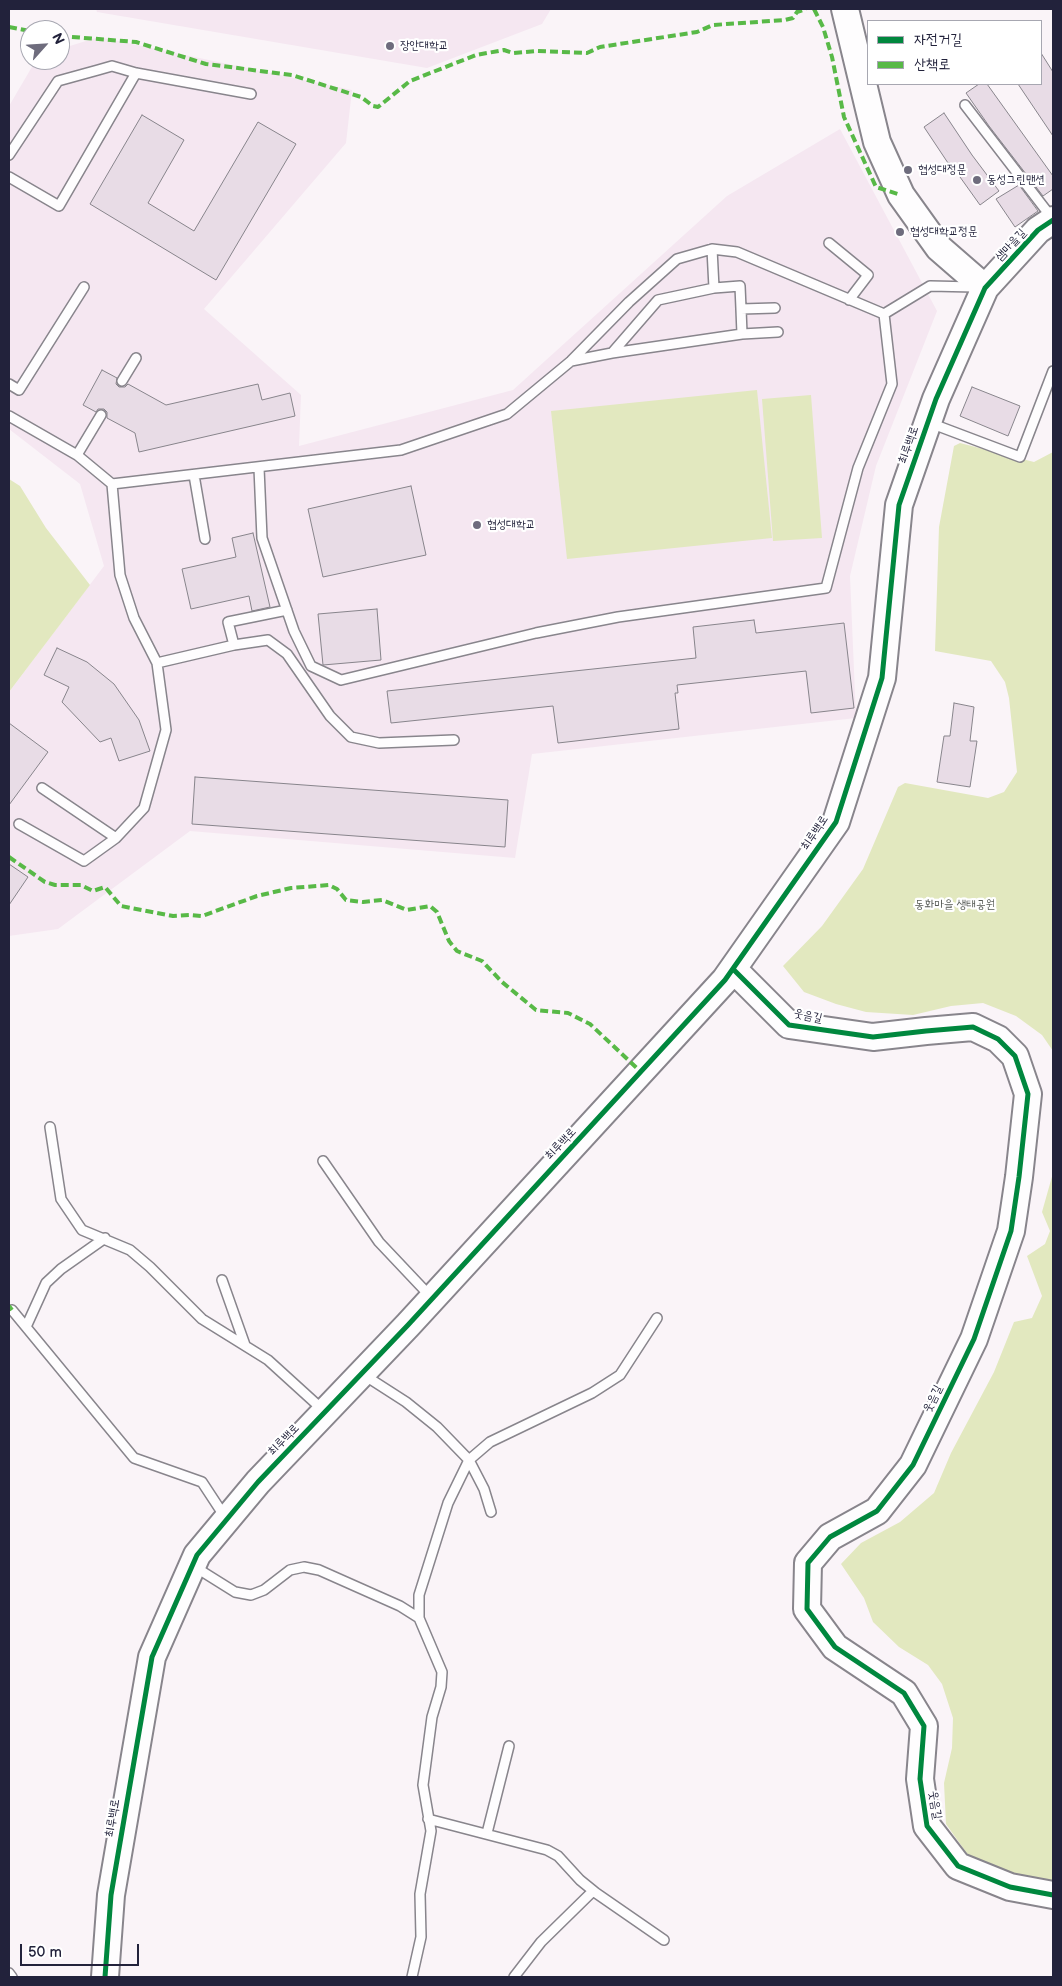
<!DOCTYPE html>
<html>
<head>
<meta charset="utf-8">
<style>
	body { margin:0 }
	#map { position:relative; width:1062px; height:1986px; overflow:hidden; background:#faf4f8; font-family:"Balsamiq Sans","Poor Story",sans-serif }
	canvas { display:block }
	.frame { position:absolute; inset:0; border:10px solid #22223b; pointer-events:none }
	.legend { position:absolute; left:867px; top:20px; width:175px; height:65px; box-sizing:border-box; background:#fff; border:1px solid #a7a7b1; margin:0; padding:6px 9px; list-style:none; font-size:15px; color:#22223b }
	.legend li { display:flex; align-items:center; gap:10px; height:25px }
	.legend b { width:25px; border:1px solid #a7a7b1 }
	.north { position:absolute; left:20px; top:20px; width:50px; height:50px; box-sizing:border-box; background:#fff; border:1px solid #a7a7b1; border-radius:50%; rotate:64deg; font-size:14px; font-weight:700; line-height:20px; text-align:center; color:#22223b }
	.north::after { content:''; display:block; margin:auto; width:18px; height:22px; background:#6e6c7d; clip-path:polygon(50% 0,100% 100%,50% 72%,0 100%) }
	.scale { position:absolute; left:20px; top:1944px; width:119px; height:22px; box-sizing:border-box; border:2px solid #22223b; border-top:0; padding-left:6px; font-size:15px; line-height:18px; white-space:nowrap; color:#22223b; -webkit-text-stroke:4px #fff; paint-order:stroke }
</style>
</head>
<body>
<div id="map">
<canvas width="1062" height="1986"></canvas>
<div class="frame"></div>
<ul class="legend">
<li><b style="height:6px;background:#00873e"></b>자전거길</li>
<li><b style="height:6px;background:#58b947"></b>산책로</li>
</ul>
<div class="north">N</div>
<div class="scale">50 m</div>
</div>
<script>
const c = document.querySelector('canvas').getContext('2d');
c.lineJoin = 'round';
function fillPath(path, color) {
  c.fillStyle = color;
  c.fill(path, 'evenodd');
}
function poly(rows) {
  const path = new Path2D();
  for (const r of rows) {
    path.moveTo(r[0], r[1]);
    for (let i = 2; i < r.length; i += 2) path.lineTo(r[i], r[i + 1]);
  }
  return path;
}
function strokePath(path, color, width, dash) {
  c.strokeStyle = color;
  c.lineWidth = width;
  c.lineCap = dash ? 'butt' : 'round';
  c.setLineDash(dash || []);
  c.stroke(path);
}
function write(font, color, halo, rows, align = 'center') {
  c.font = font + ' "Balsamiq Sans","Poor Story",sans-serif';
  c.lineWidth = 4.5;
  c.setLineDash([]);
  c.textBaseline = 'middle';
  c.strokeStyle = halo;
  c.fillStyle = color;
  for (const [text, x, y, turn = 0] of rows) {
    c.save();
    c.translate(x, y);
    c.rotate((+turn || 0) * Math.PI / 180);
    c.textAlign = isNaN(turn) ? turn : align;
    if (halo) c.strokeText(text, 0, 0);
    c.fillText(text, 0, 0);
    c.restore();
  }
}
fillPath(poly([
	[96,9,551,9,542,24,427,68,97,12],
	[99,37,352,90,346,143,204,309,301,395,299,446,513,390,727,196,840,129,937,311,876,466,850,576,856,718,532,754,515,858,190,831,58,929,9,936,9,692,104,566,80,484,9,429,9,106,36,60,60,60,60,49]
]), '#f5e7f1');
fillPath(poly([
	[757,390,772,538,567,559,551,411],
	[811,395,822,538,773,541,762,399],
	[960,443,1034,462,1053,452,1053,1051,1042,1035,1016,1016,983,1003,951,1006,913,1015,866,1012,836,1004,804,992,783,966,822,926,863,869,898,787,905,783,988,798,1004,792,1017,772,1009,698,1005,682,991,661,935,651,939,527,954,446],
	[9,479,20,486,46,528,90,585,9,692],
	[1053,1173,1053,1888,1002,1872,968,1855,946,1824,944,1783,952,1748,953,1718,942,1684,928,1665,899,1647,873,1622,864,1598,841,1564,861,1543,900,1522,934,1493,951,1453,994,1372,1014,1322,1032,1318,1042,1296,1027,1256,1045,1244,1050,1231,1042,1212]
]), '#e2e8bf');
const building = poly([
	[1041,53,1053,72,1053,136,1018,84,1041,84,1041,53],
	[979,84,987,84,1053,176,1053,189,1043,196,989,126,966,93,979,84],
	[944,113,972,155,999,191,980,205,950,163,948,163,924,127,944,113],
	[142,115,184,140,148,203,194,231,258,122,296,144,216,280,90,204,142,115],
	[1019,185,1038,211,1015,227,996,199,1019,185],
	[102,370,117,378,116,384,119,387,125,387,128,384,166,405,258,384,262,400,290,393,295,416,139,452,135,433,107,418,107,412,104,409,98,409,96,412,83,405,102,370],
	[972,387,1020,406,1008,436,960,416,972,387],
	[411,486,426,555,323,577,308,509,411,486],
	[253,533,270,607,252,611,249,596,191,609,182,569,236,557,232,538,253,533],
	[377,609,381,660,323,665,318,614,377,609],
	[754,620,756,633,844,623,854,708,811,713,806,671,677,685,678,693,675,693,679,729,558,743,553,706,391,723,387,691,696,658,693,627,754,620],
	[57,648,87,662,114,684,139,720,150,751,119,761,111,738,100,742,62,702,69,687,44,675,57,648],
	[954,703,974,707,970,741,977,741,970,787,937,782,944,736,950,736,954,703],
	[9,723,48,752,9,805,9,723],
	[195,777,508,800,505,847,192,824,195,777],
	[9,864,28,877,9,905,9,864]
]);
fillPath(building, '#e8dce6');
strokePath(building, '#88858c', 1);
const lane = poly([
	[965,105,1052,218],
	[9,155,58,81,98,70,112,66,136,73,251,94],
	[9,177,59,206,136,73],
	[829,243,868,275,849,300],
	[712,249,714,288,740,286,741,309,775,308],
	[741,309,742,334],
	[612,353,658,300,714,288],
	[571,361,612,353,742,334,778,332],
	[122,381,136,358],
	[9,384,19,390,84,287],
	[9,416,77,455,112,484,401,450,507,414,571,361,629,302,677,259,712,249,737,252,884,314,930,286,975,287],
	[930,423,1020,457,1053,371],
	[77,455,101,415],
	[259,468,262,538,294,631,311,666,341,680,536,633,618,617,826,588,858,468,892,384,884,314],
	[194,475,205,539],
	[112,484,120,575,134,618,157,663,234,645,268,640,287,654,330,716,351,737,379,743,454,740],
	[234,645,228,622,287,610],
	[42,788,116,838],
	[19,824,84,861,116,838,144,808,166,730,157,663],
	[50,1127,61,1199,82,1230,130,1250,150,1267,202,1319,268,1360,323,1410],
	[323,1161,379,1242,430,1296],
	[222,1280,245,1345],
	[12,1310,134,1458,202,1482,225,1517],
	[26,1327,46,1283,61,1269,105,1238],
	[364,1375,406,1402,437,1427,469,1460,484,1489,491,1512],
	[195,1567,235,1592,251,1595,264,1590,290,1570,304,1567,319,1570,400,1606,419,1618],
	[428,1819,547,1850,558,1856,580,1880,596,1893,664,1940],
	[487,1833,509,1746],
	[9,1973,12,1977],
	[412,1977,421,1937,420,1894,431,1831,423,1785,432,1717,441,1687,442,1672,419,1618,419,1595,448,1503,469,1460,490,1442,592,1393,620,1375,657,1318],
	[514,1977,541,1942,593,1891]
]);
const secondary = poly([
	[845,9,877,142,901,195,939,248,985,288],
	[733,969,789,1025,873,1037,926,1031,973,1027,998,1039,1015,1056,1028,1094,1019,1177,1011,1231,974,1339,913,1465,877,1511,830,1537,808,1563,807,1609,835,1647,904,1693,924,1726,920,1779,927,1826,958,1866,1010,1887,1053,1895],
	[105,1977,111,1895,152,1657,197,1555,258,1482,408,1325,725,980,836,822,882,678,899,505,936,399,985,288,1038,230,1053,220]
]);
strokePath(lane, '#88858c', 12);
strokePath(secondary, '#88858c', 30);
strokePath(lane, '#fefdfe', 9);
strokePath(secondary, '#fefdfe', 26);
strokePath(poly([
	[814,9,823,27,832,57,844,117,876,187,901,195],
	[9,27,30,31],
	[60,36,136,42,206,64,292,75,361,97,373,106,378,107,410,81,476,55,504,50,513,53,537,51,587,53,600,47,697,32,713,25,785,20,793,18,797,12,806,9],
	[9,857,45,882,55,885,81,885,93,891,105,887,121,906,173,916,191,915,202,916,257,896,291,888,329,885,337,889,346,900,363,902,382,900,407,910,430,906,437,912,449,941,457,951,482,961,502,982,536,1010,568,1013,590,1024,641,1072],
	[9,1306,12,1310]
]), '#58b947', 4, [8, 4]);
strokePath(poly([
	[733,969,789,1025,873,1037,926,1031,973,1027,998,1039,1015,1056,1028,1094,1019,1177,1011,1231,974,1339,913,1465,877,1511,830,1537,808,1563,807,1609,835,1647,904,1693,924,1726,920,1779,927,1826,958,1866,1010,1887,1053,1895],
	[105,1977,111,1895,152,1657,197,1555,258,1482,408,1325,725,980,836,822,882,678,899,505,936,399,985,288,1038,230,1053,220]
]), '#00873e', 5);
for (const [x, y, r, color] of [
	[390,46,5,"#6e6c7d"],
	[908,170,5,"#6e6c7d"],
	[977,180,5,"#6e6c7d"],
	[900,232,5,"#6e6c7d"],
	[477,525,5,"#6e6c7d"]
]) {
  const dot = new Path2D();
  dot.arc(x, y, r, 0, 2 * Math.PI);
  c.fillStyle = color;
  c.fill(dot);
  strokePath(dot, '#fff', 2);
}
write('12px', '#22223b', '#fff', [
	["장안대학교",400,46],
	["협성대정문",918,170],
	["동성그린맨션",987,180],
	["협성대학교정문",910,232],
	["협성대학교",487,525]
], 'left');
write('12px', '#22223b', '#fff', [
	["샘마을길",1011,245,-47],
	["최루백로",909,445,-71],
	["최루백로",815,833,-57],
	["웃음길",808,1016,12],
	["최루백로",561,1144,-47],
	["웃음길",933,1399,-64],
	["최루백로",284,1440,-46],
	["웃음길",935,1805,81],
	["최루백로",113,1818,-81]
]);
write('12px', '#565a55', '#fff', [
	["동화마을 생태공원",955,905]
]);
</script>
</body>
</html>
